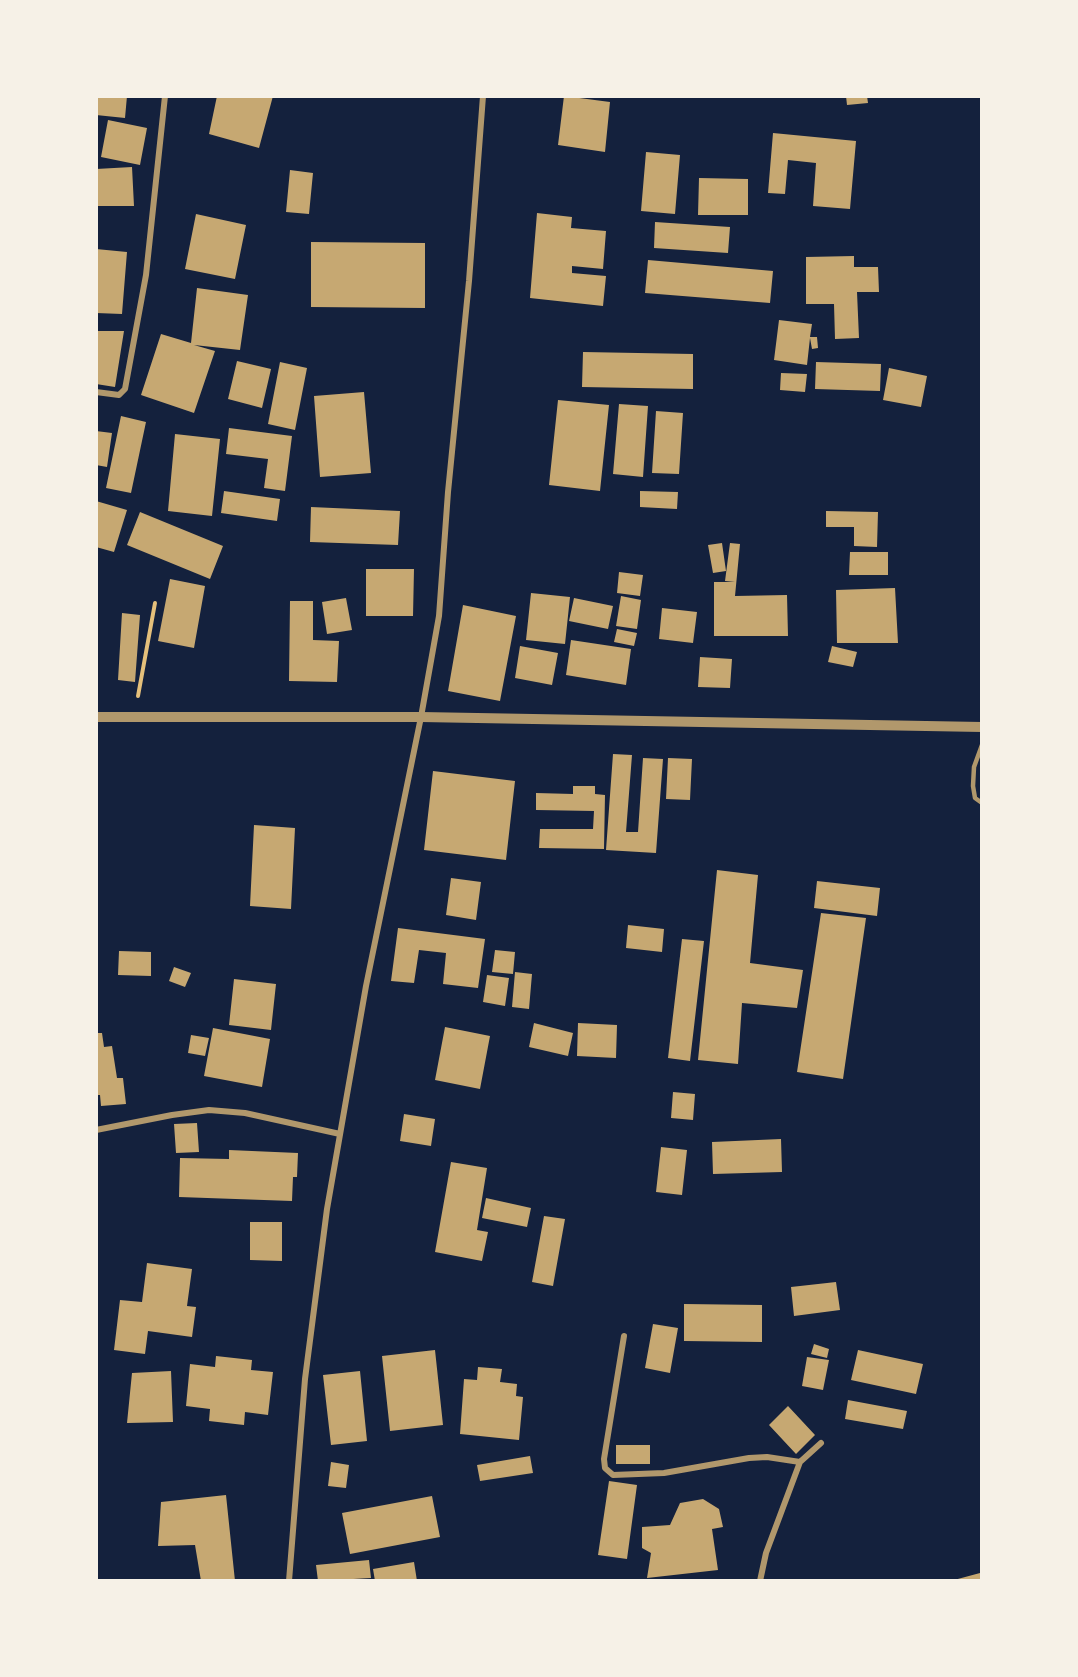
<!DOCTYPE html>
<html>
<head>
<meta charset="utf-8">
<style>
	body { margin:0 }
	#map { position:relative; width:1078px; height:1677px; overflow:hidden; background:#14213d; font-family:Quicksand,sans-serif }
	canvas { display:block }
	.frame { position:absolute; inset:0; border:98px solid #f6f1e7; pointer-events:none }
</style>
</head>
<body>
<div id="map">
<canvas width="1078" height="1677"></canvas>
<div class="frame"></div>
</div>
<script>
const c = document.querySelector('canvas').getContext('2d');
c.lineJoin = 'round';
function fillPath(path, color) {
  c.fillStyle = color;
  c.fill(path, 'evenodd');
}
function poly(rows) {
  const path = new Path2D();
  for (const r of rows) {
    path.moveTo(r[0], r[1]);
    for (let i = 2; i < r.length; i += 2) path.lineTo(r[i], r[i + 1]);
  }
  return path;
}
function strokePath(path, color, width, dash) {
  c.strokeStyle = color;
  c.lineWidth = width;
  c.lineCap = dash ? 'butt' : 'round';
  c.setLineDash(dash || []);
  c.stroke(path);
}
fillPath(poly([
	[96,96,127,96,125,118,96,115],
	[217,96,273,96,259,148,209,134],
	[564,96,610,102,605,152,558,145],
	[846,96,867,96,868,103,847,105],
	[108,120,147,128,140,165,101,157],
	[773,133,856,141,850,209,813,206,816,163,788,160,785,194,768,193],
	[646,152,680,155,675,214,641,211],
	[132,167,134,206,96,206,96,169],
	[290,170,313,173,309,214,286,212],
	[699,178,748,179,748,215,698,215],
	[537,213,572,217,571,228,606,231,603,269,572,266,572,273,606,276,603,306,530,298],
	[196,214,246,225,235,279,185,269],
	[655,222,730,227,728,253,654,248],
	[311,242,425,243,425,308,311,307],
	[96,249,127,252,122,314,96,313],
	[854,256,854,267,878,267,879,292,857,292,859,338,835,339,834,304,806,304,806,257],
	[648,260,773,271,770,303,645,293],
	[197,288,248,295,240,350,194,345,215,351,194,413,141,395,161,334,191,343],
	[779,320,812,324,810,337,817,337,818,348,812,349,810,338,807,365,774,360],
	[96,331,124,331,115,387,96,384],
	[583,352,693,354,693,389,582,387],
	[237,361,271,369,262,408,228,399],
	[280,362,307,368,295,430,268,424],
	[816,362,881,364,880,391,815,389],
	[889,368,927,376,921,407,883,400],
	[781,373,807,374,805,392,780,390],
	[364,392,371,473,320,477,314,396],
	[558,400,609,405,600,491,549,485],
	[619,404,648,406,643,477,613,474],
	[656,411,683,413,679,474,652,473],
	[121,416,146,422,131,493,106,488],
	[229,428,292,436,285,491,264,488,268,459,226,454],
	[96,431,112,433,107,467,96,465],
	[175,434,220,439,212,516,168,511],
	[224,491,280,499,277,521,221,513],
	[640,491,678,492,677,509,640,507],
	[96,501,127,510,114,552,96,547],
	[311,507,400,511,398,545,310,542],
	[826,511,878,512,877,547,854,546,854,527,826,527],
	[140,512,223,546,210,579,127,545],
	[722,543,726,571,713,573,708,545],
	[730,543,740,544,735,596,787,595,788,636,714,636,714,582,735,582,725,581],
	[850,552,888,552,888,575,849,575],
	[366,569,414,569,413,616,366,616],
	[619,572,643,575,640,596,617,593],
	[170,579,205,586,194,648,158,641],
	[895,588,898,643,837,643,836,590],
	[531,593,570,597,565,644,526,640],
	[621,596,641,600,637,629,616,626],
	[346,598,352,630,327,634,322,602],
	[574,598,613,606,608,629,569,621],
	[290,601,313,601,313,640,339,641,337,682,289,681],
	[463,605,516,616,500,701,448,691],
	[662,608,697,612,693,643,659,639],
	[122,613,140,615,135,682,118,680],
	[617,629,637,633,634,646,614,642],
	[571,640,631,649,626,685,566,675],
	[520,646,558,653,552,685,515,678],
	[832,646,857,652,853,667,828,662],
	[700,657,732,659,730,688,698,687],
	[613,754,632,755,626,832,638,832,643,758,663,759,656,853,606,850],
	[668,758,692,759,690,800,666,799],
	[433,771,515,781,506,860,424,850],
	[573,786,595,786,595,794,605,795,604,849,539,848,540,829,593,829,594,811,536,810,536,793,573,794],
	[254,825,295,828,291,909,250,906],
	[717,870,758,875,750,963,803,970,797,1008,742,1003,738,1064,698,1060],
	[451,878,481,882,476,920,446,915],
	[817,881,880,888,877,916,814,908],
	[821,913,866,918,843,1079,797,1072],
	[628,925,664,929,662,952,626,948],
	[398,928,485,939,478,988,443,984,446,953,419,950,414,983,391,981],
	[682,939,704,941,690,1061,668,1058],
	[495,950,515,952,513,974,492,972],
	[119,951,151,952,151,976,118,975],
	[174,967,191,973,185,987,169,981],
	[515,972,532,974,529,1009,512,1007],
	[487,975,509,978,505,1006,483,1002],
	[234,979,276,984,271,1030,229,1025],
	[534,1023,573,1033,568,1056,529,1047],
	[578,1023,617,1025,616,1058,577,1056],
	[445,1027,490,1036,480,1089,435,1080],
	[213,1028,270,1039,262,1087,204,1076],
	[96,1033,102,1033,104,1047,112,1046,117,1078,123,1078,126,1104,101,1106,100,1095,96,1095],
	[191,1035,209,1038,205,1056,188,1053],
	[673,1092,695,1094,693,1120,671,1118],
	[404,1114,435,1119,431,1146,400,1141],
	[197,1123,199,1152,176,1153,174,1124],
	[781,1139,782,1172,713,1174,712,1142],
	[661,1147,687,1150,682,1195,656,1192],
	[229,1150,298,1153,297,1177,293,1177,292,1201,179,1197,180,1158,229,1159],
	[451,1162,487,1168,477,1230,488,1232,482,1261,435,1252],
	[486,1198,531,1208,527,1227,482,1218],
	[544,1216,565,1219,553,1286,532,1282],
	[250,1222,282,1222,282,1261,250,1260],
	[147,1263,192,1269,187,1306,196,1307,192,1337,148,1331,145,1354,114,1350,120,1300,142,1302],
	[836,1282,840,1310,794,1316,791,1287],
	[684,1304,762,1305,762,1342,684,1341],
	[653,1324,678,1328,670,1373,645,1368],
	[814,1344,829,1349,827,1358,811,1354],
	[435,1350,443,1425,390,1431,382,1356],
	[858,1350,923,1364,916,1394,851,1380],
	[216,1356,252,1360,251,1370,273,1372,268,1415,245,1412,244,1425,209,1421,210,1409,186,1406,190,1364,215,1367],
	[807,1357,829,1360,823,1390,802,1386],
	[478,1367,502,1369,500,1382,517,1384,516,1396,523,1397,519,1440,460,1434,464,1379,477,1380],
	[171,1371,173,1422,127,1423,132,1373],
	[360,1371,367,1441,331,1445,323,1375],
	[848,1400,907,1411,903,1429,845,1419],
	[788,1406,815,1435,796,1454,769,1425],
	[616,1445,650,1445,650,1464,616,1464],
	[530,1456,533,1473,480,1481,477,1465],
	[331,1462,349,1465,346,1488,328,1486],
	[609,1481,637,1485,627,1559,598,1555],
	[226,1495,235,1581,201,1581,195,1545,158,1546,161,1502],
	[432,1496,440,1537,350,1554,342,1513],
	[703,1499,719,1509,723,1527,712,1529,718,1570,647,1578,651,1553,642,1548,642,1527,670,1525,680,1503],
	[369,1560,371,1578,318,1581,316,1565],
	[414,1562,417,1581,375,1581,373,1569],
	[980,1573,982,1581,954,1581,954,1580]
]), '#c6a872');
strokePath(poly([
	[138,696,155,603]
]), '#e5c07b', 4);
strokePath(poly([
	[982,745,974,767,973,786,975,798,982,803]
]), '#b1986c', 4.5);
strokePath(poly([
	[96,392,119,395,125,389,146,275,165,96],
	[96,1130,172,1115,209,1110,245,1113,340,1134],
	[624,1336,604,1459,605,1468,613,1475,664,1473,749,1458,767,1457,800,1462],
	[289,1581,305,1379,327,1209,366,986,421,717,439,616,448,492,469,281,483,96],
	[760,1581,766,1553,800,1462,821,1443]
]), '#b1986c', 6);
strokePath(poly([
	[96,717,421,717,982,727]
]), '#b1986c', 10);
</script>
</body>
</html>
